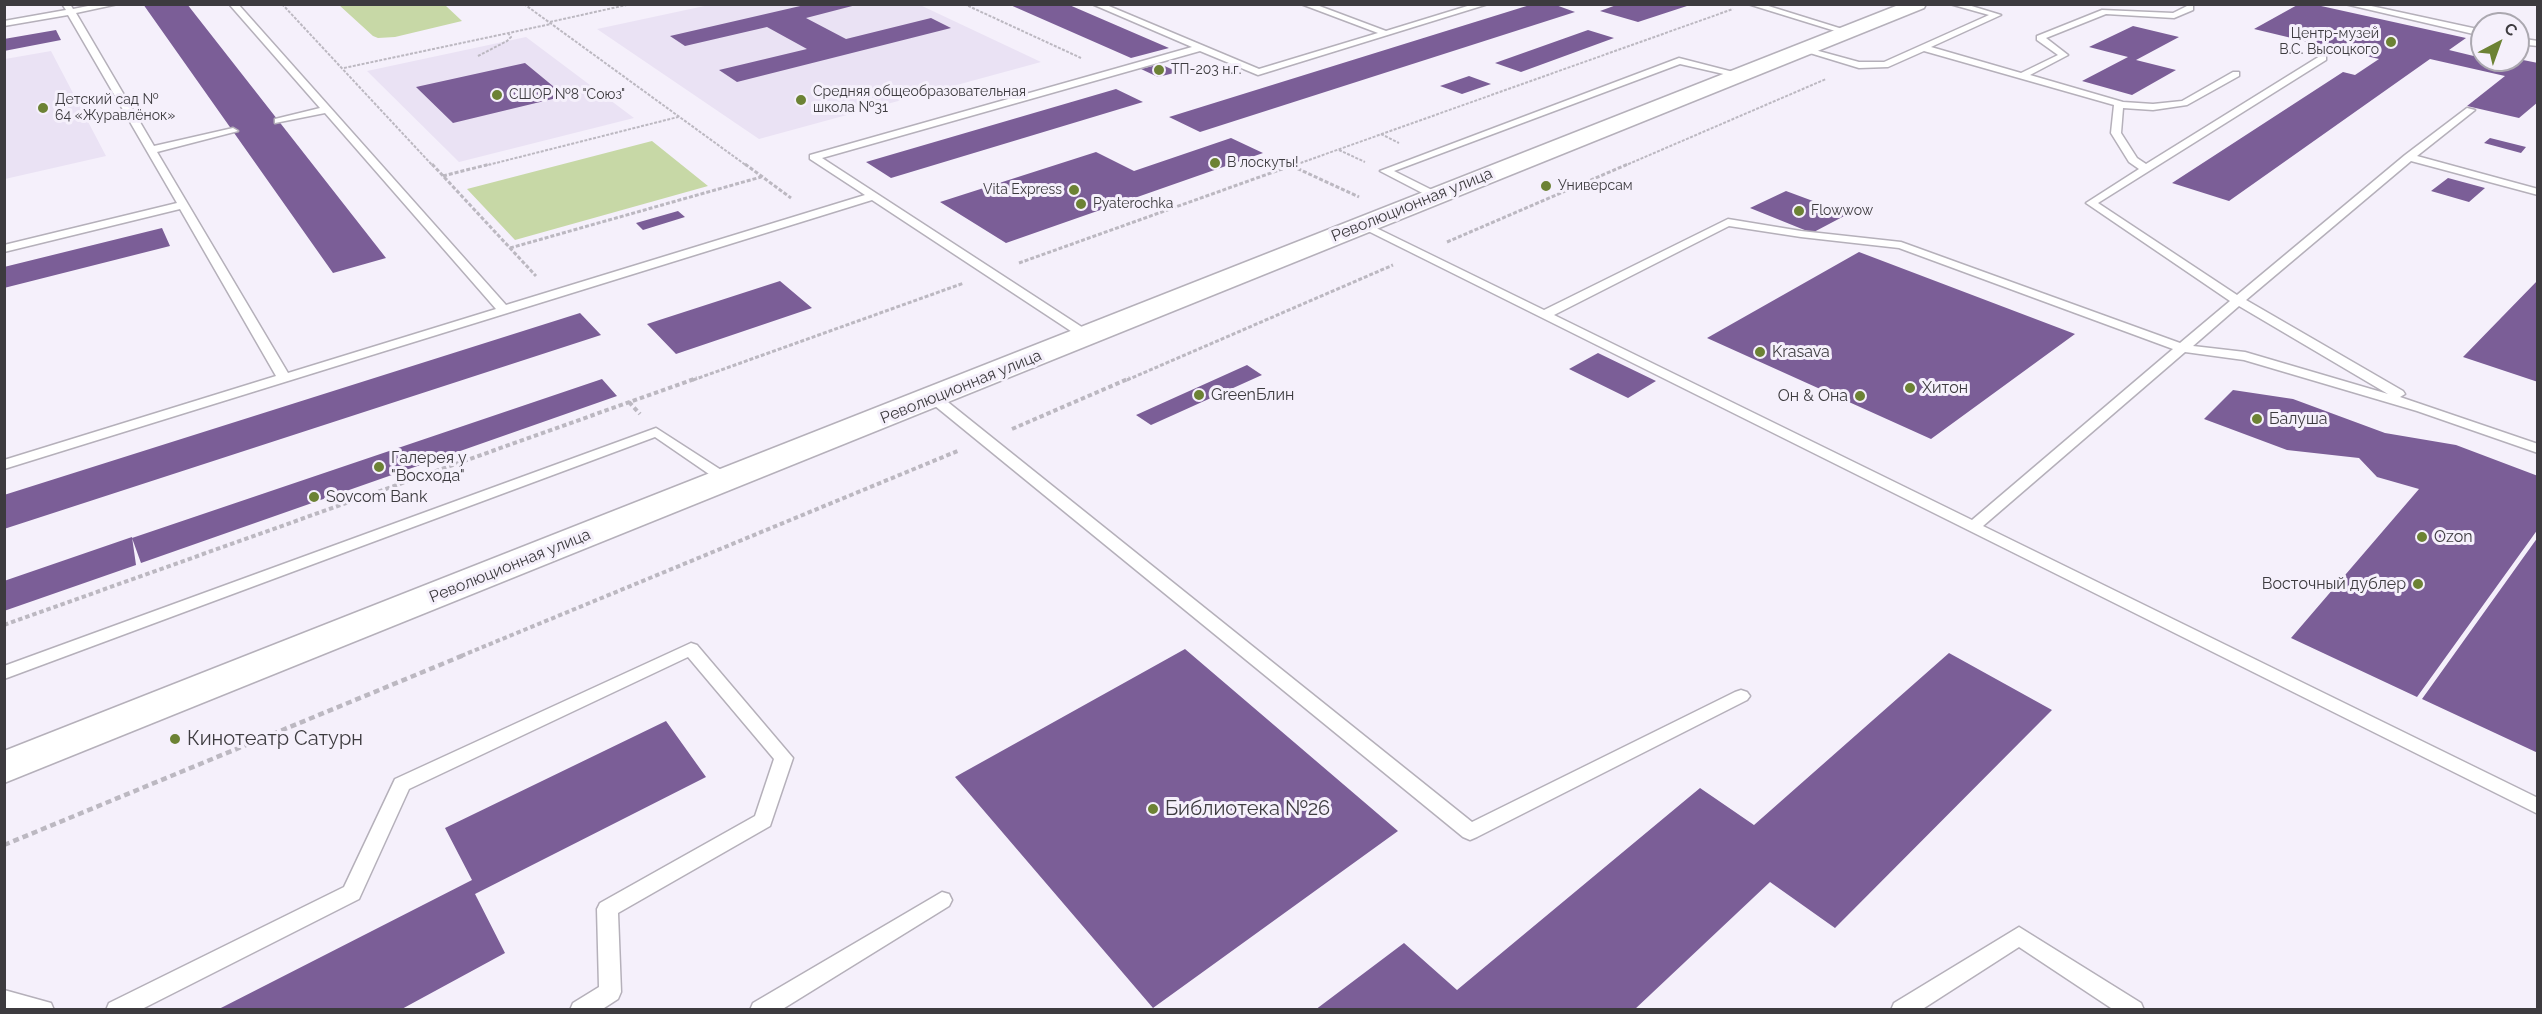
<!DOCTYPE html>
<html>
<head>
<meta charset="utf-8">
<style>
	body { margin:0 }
	#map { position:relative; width:2542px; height:1014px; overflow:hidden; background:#f5f0fb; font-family:Raleway,sans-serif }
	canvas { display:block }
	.frame { position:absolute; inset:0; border:6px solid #3d3b3f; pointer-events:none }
	.north { position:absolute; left:2470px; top:12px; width:60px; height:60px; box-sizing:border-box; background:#f5f0fb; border:2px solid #aba8b0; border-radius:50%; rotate:41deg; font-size:16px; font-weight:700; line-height:24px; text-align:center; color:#3d3b3f }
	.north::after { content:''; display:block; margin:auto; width:21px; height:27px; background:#6c8234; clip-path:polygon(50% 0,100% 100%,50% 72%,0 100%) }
</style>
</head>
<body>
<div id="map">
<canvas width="2542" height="1014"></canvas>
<div class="frame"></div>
<div class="north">С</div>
</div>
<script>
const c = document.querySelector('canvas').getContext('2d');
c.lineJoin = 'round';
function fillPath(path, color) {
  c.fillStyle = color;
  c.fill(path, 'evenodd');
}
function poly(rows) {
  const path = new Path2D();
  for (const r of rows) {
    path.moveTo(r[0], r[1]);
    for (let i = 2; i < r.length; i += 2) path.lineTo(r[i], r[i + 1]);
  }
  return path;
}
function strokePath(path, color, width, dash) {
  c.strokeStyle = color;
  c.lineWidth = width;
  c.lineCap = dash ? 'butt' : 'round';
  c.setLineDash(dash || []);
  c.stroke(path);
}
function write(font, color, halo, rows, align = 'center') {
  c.font = font + ' Raleway,sans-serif';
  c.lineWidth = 6;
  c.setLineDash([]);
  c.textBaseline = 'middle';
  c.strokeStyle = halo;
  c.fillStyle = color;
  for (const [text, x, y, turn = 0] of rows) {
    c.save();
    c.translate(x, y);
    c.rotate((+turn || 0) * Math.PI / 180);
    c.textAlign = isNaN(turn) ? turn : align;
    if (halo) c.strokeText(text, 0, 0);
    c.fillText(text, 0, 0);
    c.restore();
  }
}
fillPath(poly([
	[709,5,920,5,1041,62,759,139,597,29],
	[526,37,634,118,459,162,367,71],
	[51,51,106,156,5,179,5,59]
]), '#eae2f4');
fillPath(poly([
	[339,5,445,5,462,21,395,37,378,38,373,36],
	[652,141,708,186,515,240,467,189]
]), '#c7d8a6');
fillPath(poly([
	[143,4,187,4,386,258,333,273],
	[809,4,860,4,806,18,846,39,931,18,951,28,737,82,719,70,807,49,767,27,685,46,670,36],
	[1008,4,1067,4,1169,48,1131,58],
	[1533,4,1553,4,1575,12,1200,132,1169,117],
	[1619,4,1690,4,1690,5,1638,22,1600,11],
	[2299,4,2312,4,2466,38,2449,50,2482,58,2482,60,2502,62,2518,59,2538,63,2538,102,2519,118,2467,106,2505,76,2430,59,2229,201,2172,183,2343,72,2355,75,2379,59,2254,29],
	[2133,26,2179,37,2136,60,2176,70,2132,95,2082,81,2128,57,2089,47],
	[56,30,61,40,4,51,4,39],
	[1588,30,1614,38,1521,72,1495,63],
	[525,63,565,96,453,123,416,87],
	[1160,64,1178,72,1158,77,1141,69],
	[1469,76,1491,84,1462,94,1440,86],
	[1116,89,1143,102,891,178,866,162],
	[1231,138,1263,153,1006,243,940,202,1096,152,1134,171],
	[2490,138,2526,147,2521,153,2484,143],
	[2448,178,2485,188,2469,202,2431,191],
	[1786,191,1848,214,1812,233,1750,208],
	[678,211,685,217,643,230,636,223],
	[162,228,170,246,4,288,4,267],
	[1859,252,2075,334,1931,439,1707,338],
	[2538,280,2538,382,2463,357],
	[780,281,812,308,676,354,647,324],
	[580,313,601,335,4,529,4,495],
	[1598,353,1656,381,1628,398,1569,369],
	[1247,365,1262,375,1151,425,1136,415],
	[602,379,617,396,141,563,132,538],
	[2233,390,2293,399,2385,433,2456,445,2538,476,2538,529,2417,697,2291,638,2419,489,2377,477,2359,458,2287,450,2204,419],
	[132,537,136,565,4,611,4,581],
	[2538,537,2538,753,2422,699],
	[1185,649,1398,831,1153,1008,955,777],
	[1949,653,2052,710,1835,928,1770,882,1634,1010,1315,1010,1404,943,1457,990,1700,788,1754,825],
	[666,721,706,777,475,894,505,953,400,1010,217,1010,472,880,445,828]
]), '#7b5e97');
const service = poly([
	[62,4,70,4,73,9,98,4,118,4,76,13,154,146,233,128,238,131,157,152,288,373,496,309,325,113,275,123,275,119,320,108,229,4,238,4,506,305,865,195,810,159,810,155,1192,47,1092,4,1104,4,1259,69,1378,33,1301,4,1314,4,1386,31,1474,4,1488,4,1258,75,1200,51,822,158,1091,333,1091,339,1083,339,872,200,4,469,4,460,276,376,180,209,4,252,4,245,177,203,68,15,4,26,4,21,66,10,62,4],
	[1748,4,1762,4,1852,32,1845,34,1748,4],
	[1950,4,1965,4,2001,15,1931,47,2021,73,2058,55,2037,40,2037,36,2102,10,2173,13,2187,6,2193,6,2193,10,2174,18,2106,14,2046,38,2068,55,2030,75,2123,102,2153,104,2182,101,2233,72,2239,72,2239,76,2187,105,2153,110,2123,108,2121,133,2137,158,2146,164,2320,56,2326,56,2326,60,2098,203,2237,295,2405,155,2467,108,2475,110,2417,156,2538,189,2538,195,2411,161,2246,300,2403,391,2405,394,2400,397,2538,444,2538,453,2417,411,2244,360,2185,352,1983,526,2538,798,2538,814,1356,225,1362,222,1366,223,1544,310,1728,219,1801,231,1901,242,2180,343,2230,301,2086,203,2139,169,2129,162,2111,133,2114,105,1924,51,1888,67,1859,68,1800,50,1804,47,1859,62,1884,62,1989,15,1950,4],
	[1729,226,1801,237,1899,248,2173,349,1972,520,1554,315,1729,226],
	[2239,306,2388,394,2245,352,2193,346,2239,306],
	[2345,4,2362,4,2482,30,2482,36,2345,4],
	[2518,38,2538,41,2538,46,2518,44,2518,38],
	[1679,58,1745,75,1741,78,1680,64,1394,171,1440,194,1440,198,1432,198,1380,171,1679,58],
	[934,394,939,395,1472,822,1735,692,1741,690,1747,692,1750,696,1747,700,1477,837,1470,840,1463,837,929,401,927,398,929,395,934,394],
	[656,428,732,477,734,480,732,483,722,483,655,437,4,679,4,666,656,428],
	[691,643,697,645,793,758,770,826,618,913,621,992,618,999,601,1010,570,1010,573,1003,599,987,597,909,600,903,755,816,774,759,688,657,409,789,359,899,140,1010,106,1010,109,1003,344,887,395,779,691,643],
	[942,892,949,894,952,900,949,906,781,1010,750,1010,753,1003,942,892],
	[2019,927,2141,1003,2144,1010,2114,1010,2019,947,1921,1010,1891,1010,1894,1003,2019,927],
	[4,990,51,1003,54,1010,4,1009,4,990]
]);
const secondary = poly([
	[1901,4,1926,4,1924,8,4,783,4,751,1901,4]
]);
strokePath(service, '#b5b0ba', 3);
strokePath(secondary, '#b5b0ba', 3);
strokePath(poly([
	[282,4,433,166],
	[524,4,747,166],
	[964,4,1081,58],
	[550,22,631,4],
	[478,56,507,41,511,37,508,33],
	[344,68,551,24],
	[1381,134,1399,143],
	[1339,150,1365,162],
	[484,166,678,117],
	[1292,166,1733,9],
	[1624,166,1826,79]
]), '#bcb8c1', 2, [3, 1.5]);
strokePath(poly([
	[432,164,536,276],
	[745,164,791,198],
	[1292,166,1359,197],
	[443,176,490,164],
	[1447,242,1628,164],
	[510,248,761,177],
	[1019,263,1296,164],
	[693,380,964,283],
	[1127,380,1393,265]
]), '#bcb8c1', 3, [4, 2]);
strokePath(poly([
	[629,402,640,414],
	[1012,429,1130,378],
	[4,625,697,378],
	[461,656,960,450]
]), '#bcb8c1', 4, [4.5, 3]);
strokePath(poly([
	[4,845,464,655]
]), '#bcb8c1', 4.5, [6, 4]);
fillPath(service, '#fff');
fillPath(secondary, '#fff');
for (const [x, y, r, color] of [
	[2391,42,6,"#6c8234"],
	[1159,70,6,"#6c8234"],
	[497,95,6,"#6c8234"],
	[801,100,6,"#6c8234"],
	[43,108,6,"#6c8234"],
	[1215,163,6,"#6c8234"],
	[1546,186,6,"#6c8234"],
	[1074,190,6,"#6c8234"],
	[1081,204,6,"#6c8234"],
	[1799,211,6,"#6c8234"],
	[1760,352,6,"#6c8234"],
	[1910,388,6,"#6c8234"],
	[1199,395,6,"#6c8234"],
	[1860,396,6,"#6c8234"],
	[2257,419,6,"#6c8234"],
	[379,467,6,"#6c8234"],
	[314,497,6,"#6c8234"],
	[2422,537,6,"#6c8234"],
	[2418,584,6,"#6c8234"],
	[175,739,6,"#6c8234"],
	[1153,809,6,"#6c8234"]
]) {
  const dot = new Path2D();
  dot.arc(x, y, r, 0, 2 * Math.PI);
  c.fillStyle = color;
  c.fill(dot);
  strokePath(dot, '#f5f0fb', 2);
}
write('14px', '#3d3b3f', '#f5f0fb', [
	["Центр-музей",2379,34,"right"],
	["В.С. Высоцкого",2379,50,"right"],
	["ТП-203 н.г.",1171,70],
	["Средняя общеобразовательная",813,92],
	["школа №31",813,108],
	["СШОР №8 \"Союз\"",509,95],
	["Детский сад №",55,100],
	["64 «Журавлёнок»",55,116],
	["В лоскуты!",1227,163],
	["Универсам",1558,186],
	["Vita Express",1062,190,"right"],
	["Pyaterochka",1093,204],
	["Flowwow",1811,211]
], 'left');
write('16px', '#3d3b3f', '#f5f0fb', [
	["Революционная улица",1412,205,-22],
	["Революционная улица",961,387,-22],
	["Революционная улица",510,566,-22]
]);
write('16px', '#3d3b3f', '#f5f0fb', [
	["Krasava",1772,352],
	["Хитон",1922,388],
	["GreenБлин",1211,395],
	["Он & Она",1848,396,"right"],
	["Балуша",2269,419],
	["Галерея у",391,458],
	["\"Восхода\"",391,476],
	["Sovcom Bank",326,497],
	["Ozon",2434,537],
	["Восточный дублер",2406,584,"right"]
], 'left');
write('20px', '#3d3b3f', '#f5f0fb', [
	["Кинотеатр Сатурн",187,739],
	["Библиотека №26",1165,809]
], 'left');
</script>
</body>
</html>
